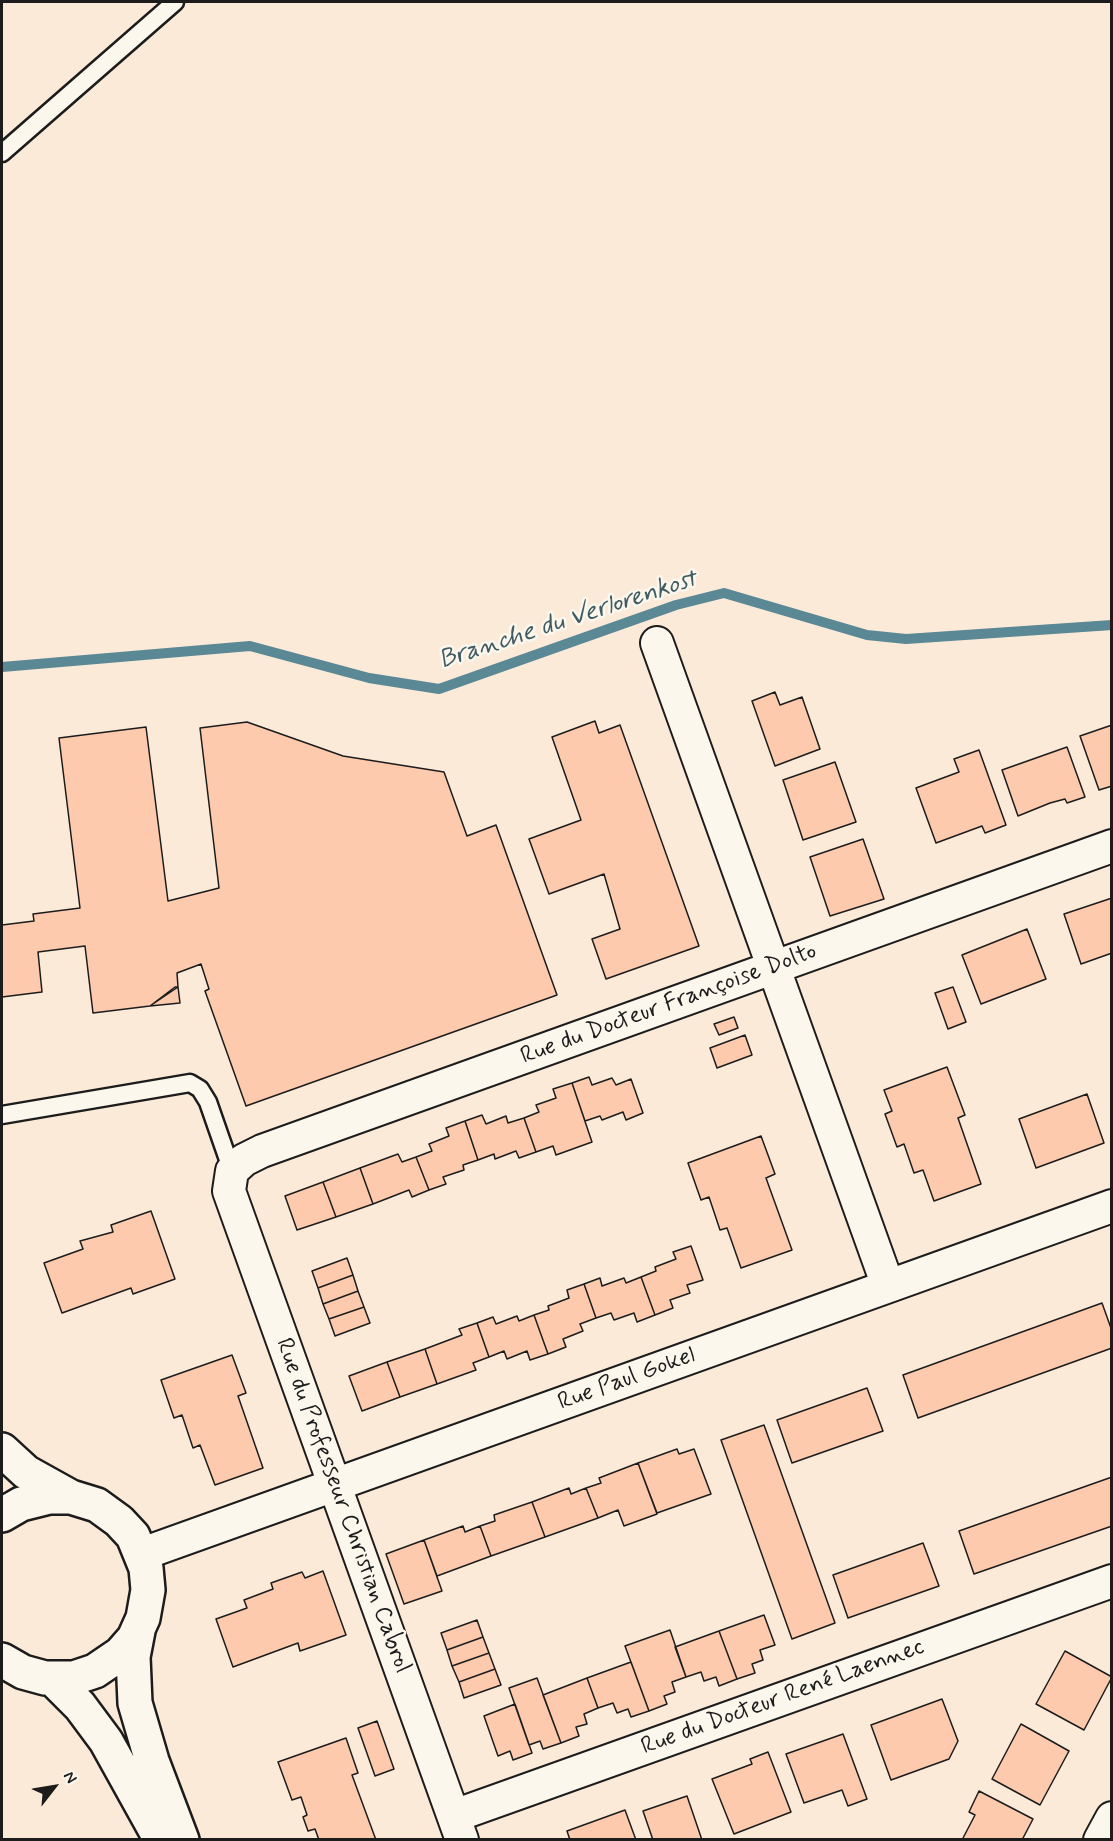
<!DOCTYPE html>
<html>
<head>
<meta charset="utf-8">
<style>
	body { margin:0 }
	#map { position:relative; width:1113px; height:1841px; overflow:hidden; background:#fcead9; font-family:Mynerve,sans-serif }
	canvas { display:block }
	.frame { position:absolute; inset:0; border:3px solid #1c1c1c; pointer-events:none }
	.north { position:absolute; left:24px; top:1757px; width:60px; height:60px; -webkit-text-stroke:4px #fbf7ec; paint-order:stroke; rotate:59deg; font-size:16px; font-weight:700; line-height:24px; text-align:center; color:#1c1c1c }
	.north::after { content:''; display:block; margin:auto; width:21px; height:27px; background:#1c1c1c; clip-path:polygon(50% 0,100% 100%,50% 72%,0 100%) }
</style>
</head>
<body>
<div id="map">
<canvas width="1113" height="1841"></canvas>
<div class="frame"></div>
<div class="north">N</div>
</div>
<script>
const c = document.querySelector('canvas').getContext('2d');
c.lineJoin = 'round';
function poly(rows) {
  const path = new Path2D();
  for (const r of rows) {
    path.moveTo(r[0], r[1]);
    for (let i = 2; i < r.length; i += 2) path.lineTo(r[i], r[i + 1]);
  }
  return path;
}
function strokePath(path, color, width, dash) {
  c.strokeStyle = color;
  c.lineWidth = width;
  c.lineCap = dash ? 'butt' : 'round';
  c.setLineDash(dash || []);
  c.stroke(path);
}
function fillPath(path, color) {
  c.fillStyle = color;
  c.fill(path, 'evenodd');
}
function write(font, color, halo, rows, align = 'center') {
  c.font = font + ' Mynerve,sans-serif';
  c.lineWidth = 5;
  c.setLineDash([]);
  c.textBaseline = 'middle';
  c.strokeStyle = halo;
  c.fillStyle = color;
  for (const [text, x, y, turn = 0] of rows) {
    c.save();
    c.translate(x, y);
    c.rotate((+turn || 0) * Math.PI / 180);
    c.textAlign = isNaN(turn) ? turn : align;
    if (halo) c.strokeText(text, 0, 0);
    c.fillText(text, 0, 0);
    c.restore();
  }
}
strokePath(poly([
	[2,667,250,646,369,678,439,689,676,605,724,593,867,635,906,639,1112,625]
]), '#5a8894', 10);
const building = poly([
	[775,692,780,705,802,697,820,749,775,766,752,701,775,692],
	[595,721,599,733,620,725,699,946,606,979,592,939,620,929,604,874,549,894,529,839,581,820,552,737,595,721],
	[247,722,343,756,444,772,467,836,496,825,557,995,246,1106,205,991,209,989,201,964,177,973,178,987,150,1006,93,1013,85,946,38,952,42,992,2,997,2,925,34,921,33,914,80,908,59,738,146,727,168,901,219,888,200,728,247,722],
	[1112,725,1112,786,1099,790,1080,736,1112,725],
	[1067,747,1085,797,1067,803,1065,799,1050,803,1018,816,1002,770,1067,747],
	[979,750,1006,825,985,833,982,826,936,843,916,788,959,772,954,759,979,750],
	[835,762,856,822,803,840,783,780,835,762],
	[863,839,884,899,830,916,810,857,863,839],
	[1112,898,1112,953,1081,964,1064,914,1112,898],
	[1027,929,1046,979,981,1004,962,955,1027,929],
	[175,987,178,987,180,1003,150,1006,175,987],
	[953,987,966,1022,948,1029,935,993,953,987],
	[734,1017,738,1028,719,1035,714,1024,734,1017],
	[745,1035,752,1055,717,1068,710,1048,745,1035],
	[947,1067,965,1115,958,1118,981,1184,934,1201,923,1170,914,1173,904,1144,897,1147,885,1114,892,1111,884,1090,947,1067],
	[589,1077,592,1085,612,1078,616,1085,631,1079,643,1113,626,1120,623,1112,602,1120,600,1116,585,1121,572,1083,589,1077],
	[572,1083,592,1142,556,1155,553,1146,536,1152,524,1118,539,1112,536,1105,556,1098,553,1089,572,1083],
	[1087,1094,1104,1143,1036,1168,1019,1119,1087,1094],
	[482,1115,486,1124,506,1116,508,1123,524,1118,536,1152,519,1158,516,1151,495,1159,494,1154,478,1160,465,1121,482,1115],
	[465,1121,478,1160,463,1165,464,1170,443,1177,446,1184,429,1190,416,1157,432,1151,429,1144,449,1136,446,1128,465,1121],
	[761,1136,775,1174,766,1178,792,1250,741,1268,727,1228,720,1230,709,1197,701,1200,688,1163,761,1136],
	[398,1154,402,1162,416,1157,429,1190,412,1197,409,1190,373,1204,360,1168,398,1154],
	[360,1168,373,1204,336,1217,323,1182,360,1168],
	[323,1182,336,1217,297,1230,285,1196,323,1182],
	[151,1211,175,1279,133,1294,131,1288,62,1313,44,1263,83,1249,80,1241,113,1232,111,1225,151,1211],
	[691,1246,703,1280,687,1285,690,1293,670,1300,673,1308,655,1315,641,1277,656,1271,655,1267,676,1259,673,1252,691,1246],
	[347,1258,353,1275,318,1288,312,1271,347,1258],
	[353,1275,358,1291,323,1304,318,1288,353,1275],
	[641,1277,655,1315,637,1322,634,1313,614,1320,611,1313,596,1318,584,1284,600,1278,602,1286,624,1278,626,1283,641,1277],
	[584,1284,596,1318,580,1324,583,1331,563,1339,566,1347,548,1354,534,1315,549,1310,548,1306,569,1298,567,1290,584,1284],
	[358,1291,364,1307,329,1319,323,1304,358,1291],
	[1102,1303,1112,1331,1112,1348,918,1418,903,1375,1102,1303],
	[364,1307,370,1323,335,1336,329,1319,364,1307],
	[534,1315,548,1354,530,1360,527,1351,507,1359,504,1351,489,1357,477,1323,493,1317,496,1324,517,1316,519,1321,534,1315],
	[477,1323,489,1357,473,1363,476,1370,437,1384,425,1349,462,1335,459,1329,477,1323],
	[425,1349,437,1384,400,1397,387,1362,425,1349],
	[232,1355,246,1393,238,1396,263,1468,215,1485,200,1445,193,1448,182,1415,174,1418,161,1380,232,1355],
	[387,1362,400,1397,362,1411,349,1376,387,1362],
	[867,1388,883,1431,792,1463,777,1420,867,1388],
	[764,1425,835,1623,792,1639,721,1440,764,1425],
	[677,1449,679,1454,694,1449,711,1494,657,1513,638,1463,677,1449],
	[638,1463,657,1514,624,1526,618,1510,598,1518,586,1488,601,1483,599,1478,638,1463],
	[1112,1477,1112,1526,974,1574,959,1531,1112,1477],
	[569,1488,571,1494,586,1488,598,1518,545,1537,532,1502,569,1488],
	[532,1502,545,1537,491,1556,480,1526,495,1521,494,1515,532,1502],
	[463,1526,465,1532,480,1526,491,1556,437,1576,424,1540,463,1526],
	[424,1540,442,1591,404,1604,386,1554,424,1540],
	[923,1543,939,1586,848,1618,833,1575,923,1543],
	[323,1571,346,1635,300,1651,298,1643,233,1667,216,1619,247,1608,244,1600,273,1589,271,1583,302,1572,305,1578,323,1571],
	[764,1615,775,1645,760,1650,763,1660,752,1664,755,1673,737,1679,719,1631,764,1615],
	[477,1620,483,1637,447,1650,441,1633,477,1620],
	[670,1630,686,1677,672,1682,675,1692,664,1696,667,1704,649,1711,625,1646,670,1630],
	[719,1631,737,1679,719,1686,716,1677,704,1681,701,1672,686,1677,675,1647,719,1631],
	[483,1637,489,1653,452,1666,447,1650,483,1637],
	[1065,1651,1112,1677,1084,1730,1036,1704,1065,1651],
	[489,1653,495,1669,459,1682,452,1666,489,1653],
	[631,1662,649,1711,631,1717,628,1709,617,1713,613,1703,598,1708,587,1678,631,1662],
	[495,1669,501,1685,464,1698,459,1682,495,1669],
	[537,1678,561,1743,543,1749,540,1741,529,1745,509,1688,537,1678],
	[587,1678,598,1708,584,1714,587,1724,576,1727,579,1736,561,1743,543,1695,587,1678],
	[942,1699,958,1741,949,1759,891,1780,871,1725,942,1699],
	[515,1704,532,1753,513,1760,510,1751,498,1756,484,1716,515,1704],
	[377,1721,394,1769,375,1776,358,1728,377,1721],
	[1021,1724,1069,1751,1040,1805,992,1779,1021,1724],
	[843,1734,867,1799,848,1806,842,1790,804,1803,786,1754,843,1734],
	[346,1738,358,1773,352,1775,376,1840,319,1840,315,1829,308,1831,303,1817,307,1815,301,1797,292,1800,278,1762,346,1738],
	[768,1752,791,1812,734,1834,712,1779,752,1764,750,1759,768,1752],
	[979,1791,1033,1819,1022,1840,962,1840,975,1815,969,1812,979,1791],
	[687,1796,702,1840,653,1840,643,1811,687,1796],
	[625,1810,636,1840,570,1840,567,1831,625,1810]
]);
fillPath(building, '#fdcaad');
strokePath(building, '#1c1c1c', 1.5);
const lane = poly([
	[2,153,175,2],
	[2,1115,190,1083,200,1089,208,1102,232,1171]
]);
const street = poly([
	[657,643,888,1286],
	[142,1554,1112,1206],
	[454,1816,1112,1581],
	[462,1840,229,1191,232,1171,244,1160,262,1151,1112,846],
	[1100,1840,1112,1818]
]);
const secondary = poly([
	[2,1450,26,1472,71,1497],
	[2,1515,21,1504,49,1497,71,1497,97,1505,119,1521,133,1536,146,1568,148,1590,143,1618,134,1638,120,1654,95,1671,74,1678,45,1678,23,1672,2,1660],
	[138,1631,133,1657,135,1703,152,1761,182,1840],
	[53,1679,80,1706,106,1741,161,1840]
]);
strokePath(lane, '#1c1c1c', 21);
strokePath(street, '#1c1c1c', 36);
strokePath(secondary, '#1c1c1c', 38);
strokePath(lane, '#fbf7ec', 16);
strokePath(street, '#fbf7ec', 32);
strokePath(secondary, '#fbf7ec', 33);
write('24px', '#1c1c1c', '#fbf7ec', [
	["Rue du Docteur Françoise Dolto",669,1005,-20],
	["Rue Paul Gokel",627,1380,-20],
	["Rue du Professeur Christian Cabrol",342,1506,70],
	["Rue du Docteur René Laennec",783,1698,-20]
]);
write('italic 26px', '#405b62', '#fbf7ec', [
	["Branche du Verlorenkost",568,621,-18]
]);
</script>
</body>
</html>
